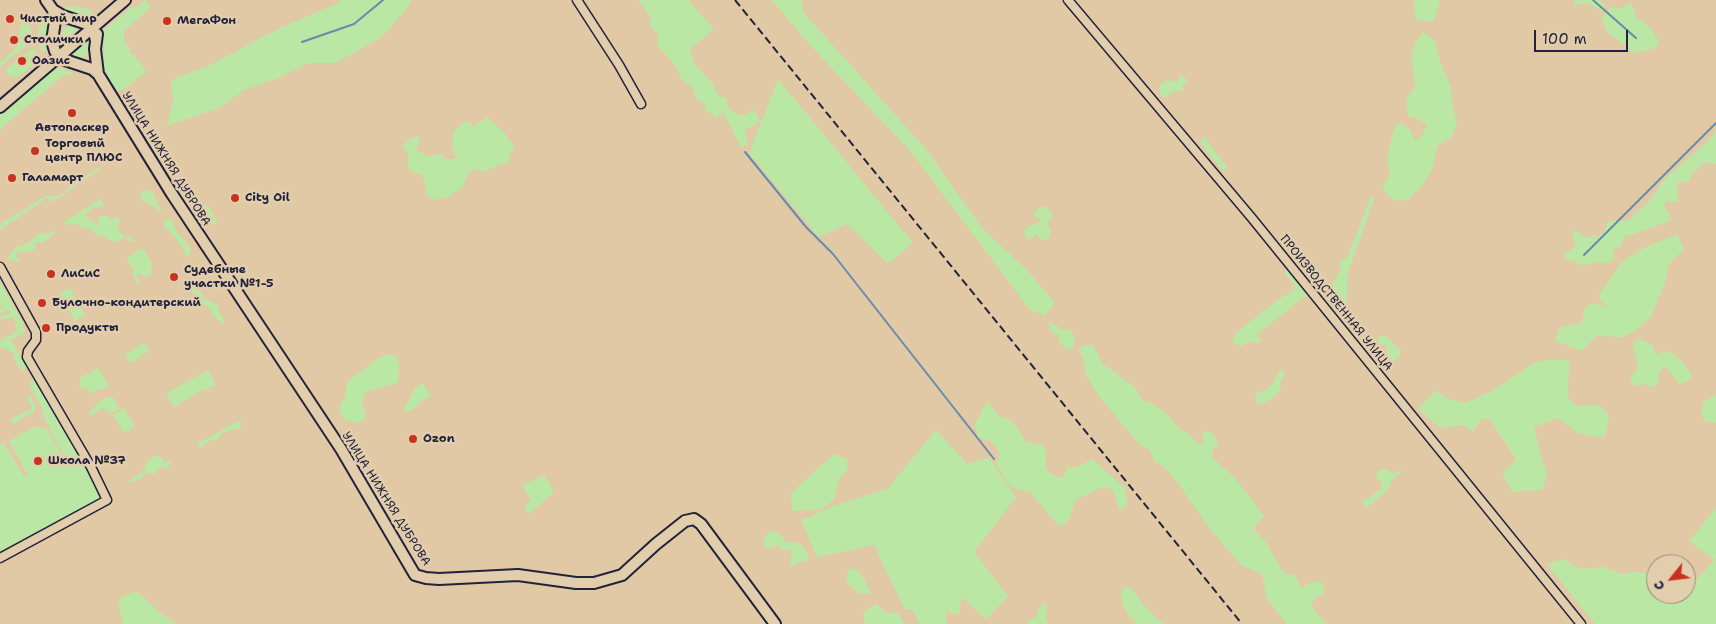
<!DOCTYPE html>
<html>
<head>
<meta charset="utf-8">
<style>
	body { margin:0 }
	#map { position:relative; width:1716px; height:624px; overflow:hidden; background:#e1c9a6; font-family:"Shantell Sans",sans-serif }
	canvas { display:block }
	.north { position:absolute; left:1646px; top:554px; width:50px; height:50px; box-sizing:border-box; background:#e2cdac; border:1px solid #95897f; border-radius:50%; rotate:241deg; font-size:14px; font-weight:700; line-height:20px; text-align:center; color:#22223b }
	.north::after { content:''; display:block; margin:auto; width:18px; height:22px; background:#c8321e; clip-path:polygon(50% 0,100% 100%,50% 72%,0 100%) }
	.scale { position:absolute; left:1534px; top:30px; width:94px; height:22px; box-sizing:border-box; border:2px solid #22223b; border-top:0; padding-left:6px; font-size:15px; line-height:18px; white-space:nowrap; color:#22223b; -webkit-text-stroke:4px #e2cdac; paint-order:stroke }
</style>
</head>
<body>
<div id="map">
<canvas width="1716" height="624"></canvas>
<div class="north">С</div>
<div class="scale">100 m</div>
</div>
<script>
const c = document.querySelector('canvas').getContext('2d');
c.lineJoin = 'round';
function fillPath(path, color) {
  c.fillStyle = color;
  c.fill(path, 'evenodd');
}
function poly(rows) {
  const path = new Path2D();
  for (const r of rows) {
    path.moveTo(r[0], r[1]);
    for (let i = 2; i < r.length; i += 2) path.lineTo(r[i], r[i + 1]);
  }
  return path;
}
function strokePath(path, color, width, dash) {
  c.strokeStyle = color;
  c.lineWidth = width;
  c.lineCap = dash ? 'butt' : 'round';
  c.setLineDash(dash || []);
  c.stroke(path);
}
function write(font, color, halo, rows, align = 'center') {
  c.font = font + ' "Shantell Sans",sans-serif';
  c.lineWidth = 5;
  c.setLineDash([]);
  c.textBaseline = 'middle';
  c.strokeStyle = halo;
  c.fillStyle = color;
  for (const [text, x, y, turn = 0] of rows) {
    c.save();
    c.translate(x, y);
    c.rotate((+turn || 0) * Math.PI / 180);
    c.textAlign = isNaN(turn) ? turn : align;
    if (halo) c.strokeText(text, 0, 0);
    c.fillText(text, 0, 0);
    c.restore();
  }
}
fillPath(poly([
	[145,0,151,7,124,31,124,41,131,49,128,52,135,56,146,71,140,77,123,90,116,91,101,70,99,58,104,53,103,37,104,30,130,8,136,7],
	[340,0,412,0,408,7,382,37,335,63,308,63,278,78,244,90,219,108,167,126,173,101,171,80,210,65,278,29,338,3],
	[638,0,688,0,714,29,690,49,695,64,712,83,719,96,728,99,726,103,731,110,741,116,753,110,758,116,760,121,745,130,748,144,741,147,724,114,721,113,717,119,706,110,705,105,696,98,692,88,681,78,675,65,657,45,659,36,650,26,651,17],
	[772,0,802,0,803,12,926,149,982,228,1027,270,1055,303,1044,316,1029,309,911,152,809,44],
	[1413,0,1439,0,1440,3,1433,22,1416,20],
	[1575,0,1598,0,1605,5,1603,11,1587,3,1573,5],
	[1631,3,1637,18,1650,27,1658,40,1659,44,1652,49,1634,53,1617,39,1609,35,1603,23,1602,17,1611,7,1620,9],
	[70,6,89,9,95,14,85,16,65,13,60,9],
	[48,17,48,25,45,41,46,49,43,54,39,44,38,34,39,27],
	[25,18,29,20,28,24,34,36,32,41,0,67,0,62,17,47,20,27],
	[71,25,82,26,58,46,60,34,65,28],
	[1424,32,1435,41,1440,62,1451,87,1453,109,1457,124,1451,138,1440,143,1436,151,1432,170,1422,185,1408,200,1398,201,1390,197,1382,187,1390,175,1387,160,1392,136,1398,122,1409,128,1415,140,1422,136,1427,125,1418,119,1408,116,1406,99,1415,86,1411,56,1417,39],
	[91,38,90,51,85,56,74,59,68,58],
	[32,48,37,52,40,58,22,74,17,77,9,76,7,74,6,69],
	[59,68,74,73,69,76,65,74,4,126,0,132,0,123,2,121,0,121,0,114,54,70],
	[1180,75,1186,78,1188,84,1181,85,1184,90,1172,92,1165,98,1161,96,1159,88,1161,84,1168,80,1176,82],
	[778,79,913,243,888,264,847,224,819,237,749,153],
	[487,117,505,133,514,147,509,157,510,163,501,164,483,172,475,168,469,173,462,188,448,197,435,200,425,193,426,185,422,175,411,171,408,168,408,153,403,146,407,141,418,136,420,143,416,149,421,153,429,156,441,154,445,159,455,159,456,158,452,147,453,132,464,122,469,122,473,127],
	[1716,131,1716,164,1706,162,1692,173,1688,182,1682,182,1677,184,1678,202,1666,201,1664,205,1671,219,1667,222,1631,235,1625,235,1621,246,1613,249,1615,259,1604,264,1596,261,1587,265,1582,265,1567,259,1563,255,1572,249,1576,243,1572,237,1573,231,1578,232,1587,238,1594,235,1598,237,1604,232,1607,223,1612,221,1627,221,1649,202,1665,179,1710,139],
	[1205,136,1211,147,1226,165,1227,170,1221,169,1200,142],
	[99,167,100,169,56,200,52,202,47,198,0,230,0,224,42,198,48,196,58,196],
	[144,190,150,191,155,195,156,202,161,209,161,212,150,204,141,200,140,193],
	[1371,196,1375,197,1348,273,1347,304,1335,308,1320,292,1316,285,1320,284,1329,291,1340,270,1340,261,1347,258],
	[100,199,102,200,104,206,94,208,84,214,99,227,98,219,100,216,107,216,113,220,117,216,121,221,117,227,122,234,127,238,132,236,134,241,131,242,124,238,114,242,103,236,98,237,89,228,82,228,79,224,65,225,64,222],
	[208,205,217,220,215,224,206,226,195,211,195,207],
	[1043,206,1047,207,1053,216,1047,224,1051,229,1049,237,1042,241,1036,234,1030,240,1026,237,1024,231,1026,228,1040,221,1041,217,1034,218,1033,215,1036,210],
	[168,218,172,221,177,232,184,239,191,250,189,257,186,255,175,237,165,228,163,223],
	[55,230,57,232,42,243,35,242,36,248,31,252,28,250,23,253,17,252,16,256,22,263,9,260,8,257,16,247,29,242,41,232,48,234],
	[1677,234,1684,248,1667,267,1667,278,1651,316,1638,329,1623,337,1597,336,1581,351,1555,340,1560,327,1582,323,1584,309,1592,303,1606,307,1598,296,1622,262,1646,247],
	[142,248,152,263,151,264,152,273,147,277,138,274,137,277,141,285,138,284,132,273,135,271,126,258],
	[1286,268,1292,270,1310,295,1304,297,1257,335,1262,341,1256,343,1249,341,1240,347,1232,340,1235,334,1268,307,1296,288,1285,273],
	[0,282,23,323,23,328,26,331,10,341,13,343,26,366,23,372,17,364,12,352,0,347,0,341,17,331,15,322,12,317,1,320,2,316,11,313,11,310,0,313,0,310,5,304,0,306,0,298,3,295,0,294],
	[192,284,200,291,204,298,218,305,218,311,225,322,223,324,218,321,206,305,201,305,196,293,188,292,186,289],
	[70,288,85,315,75,321,60,293],
	[1048,322,1056,325,1062,330,1067,329,1072,332,1074,336,1074,346,1071,350,1065,348,1060,343,1058,335,1051,332],
	[1383,335,1389,338,1396,348,1401,349,1400,356,1393,361,1382,361,1383,356,1387,351,1387,347,1379,344,1378,338],
	[1641,340,1652,345,1657,355,1665,350,1673,354,1683,362,1692,376,1686,382,1680,384,1665,366,1659,372,1658,384,1650,388,1645,383,1637,387,1631,383,1630,379,1638,367,1633,345,1634,341],
	[144,343,149,351,130,363,125,354],
	[1084,345,1093,345,1103,364,1135,387,1142,400,1155,405,1164,412,1181,430,1188,433,1197,443,1204,444,1202,437,1205,430,1212,433,1219,443,1213,450,1212,457,1236,479,1264,516,1256,524,1254,530,1266,542,1280,567,1285,573,1295,576,1301,587,1316,581,1322,582,1325,592,1323,594,1315,597,1311,607,1327,624,1287,624,1267,599,1262,574,1241,565,1207,525,1175,479,1164,467,1155,462,1149,450,1138,443,1098,395,1086,375,1083,358,1079,350],
	[391,354,398,358,399,377,397,383,366,392,362,403,366,415,364,420,354,423,343,419,339,409,346,393,346,384,351,378,380,357],
	[1546,360,1570,360,1567,396,1577,406,1601,406,1609,416,1605,438,1579,434,1558,418,1534,427,1541,457,1547,474,1542,490,1512,492,1502,473,1516,459,1489,418,1482,419,1472,432,1463,425,1440,428,1418,409,1436,390,1449,399,1465,403,1492,391,1534,363],
	[98,368,105,379,108,385,106,388,104,389,101,388,91,394,88,388,83,389,79,387,81,377],
	[208,370,216,385,199,392,192,381,198,392,174,407,166,393],
	[1283,370,1284,375,1283,379,1280,381,1281,388,1273,398,1263,403,1259,404,1255,401,1256,394,1267,389,1274,382,1279,371],
	[33,379,101,493,98,500,2,553,0,553,0,445,4,443,24,477,28,475,9,441,36,426,48,430,62,456,64,455,42,414,44,412,31,389,30,383],
	[423,383,431,396,417,404,418,407,407,413,404,409,415,388],
	[1716,395,1716,422,1713,423,1705,421,1701,412,1704,401],
	[28,396,31,397,35,405,35,411,13,424,10,420,32,408,27,398],
	[104,397,113,397,120,409,109,413,104,408,89,417,89,412],
	[986,403,988,403,1001,417,1014,422,1026,442,1042,445,1046,452,1046,467,1049,472,1060,478,1063,477,1068,467,1078,467,1092,459,1124,487,1127,495,1127,505,1123,509,1119,508,1113,490,1103,487,1075,500,1070,518,1065,524,1059,526,1030,492,1015,489,1008,483,996,464,1000,454,995,446,990,441,978,437,975,424],
	[124,408,135,427,124,433,113,415],
	[238,421,242,423,240,428,224,432,218,439,215,441,211,440,200,448,198,446,198,443],
	[936,430,967,464,989,458,1016,497,974,552,1008,596,986,619,963,598,961,599,959,615,946,611,946,624,920,624,912,609,905,610,874,545,817,557,801,520,834,506,887,489],
	[834,454,847,459,848,468,839,480,834,499,823,509,792,511,791,493],
	[157,455,161,457,164,462,168,461,173,463,166,468,160,467,153,475,146,472,140,479,132,482,129,481,144,470,147,461],
	[1382,469,1387,469,1393,474,1399,471,1403,471,1392,480,1388,490,1371,505,1364,507,1363,501,1381,489,1382,483,1376,479,1378,471],
	[544,475,554,492,529,514,524,506,531,501,522,486],
	[1716,508,1716,624,1595,624,1547,564,1564,559,1576,567,1591,569,1601,566,1621,574,1635,572,1654,574,1656,575,1656,594,1686,594,1686,590,1715,560,1689,541],
	[771,530,778,532,787,543,796,542,800,544,808,554,807,561,798,562,793,566,790,563,792,553,789,549,782,550,779,544,775,547,764,548,764,538],
	[850,568,857,570,863,577,872,595,859,593,847,583,846,575],
	[1125,586,1132,589,1144,605,1161,622,1166,624,1138,624,1132,620,1123,606,1121,593],
	[136,591,168,619,177,624,123,624,118,600],
	[1045,603,1047,607,1046,619,1049,624,1028,624,1027,621,1036,617,1040,606],
	[877,604,886,613,898,613,904,624,865,624,863,613,866,610]
]), '#bbe7a5');
strokePath(poly([
	[1593,0,1636,38],
	[302,42,354,24,383,0],
	[745,152,806,227,833,254,994,459],
	[1584,255,1716,123]
]), '#678bab', 2);
const street = poly([
	[577,0,619,65,641,104],
	[1068,0,1251,217,1581,624],
	[0,267,36,332,36,340,28,351,27,357,91,467,107,500,0,558]
]);
const secondary = poly([
	[46,0,53,10,63,16,87,24,94,32,96,41],
	[53,10,55,21,52,41,55,51,62,59,92,69,98,74,172,194,341,449,415,575,426,578,439,579,518,575,576,583,594,583,622,575,656,544,685,521,694,519,701,524,775,624],
	[97,34,95,49,98,74],
	[0,107,125,0]
]);
strokePath(street, '#22223b', 11);
strokePath(secondary, '#22223b', 14);
strokePath(street, '#e2cdac', 8);
strokePath(secondary, '#e2cdac', 10);
strokePath(poly([
	[735,0,1242,624]
]), '#22223b', 2, [8, 4]);
for (const [x, y, r, color] of [
	[10,19,5,"#c8321e"],
	[167,21,5,"#c8321e"],
	[14,40,5,"#c8321e"],
	[22,61,5,"#c8321e"],
	[72,113,5,"#c8321e"],
	[35,151,5,"#c8321e"],
	[12,178,5,"#c8321e"],
	[235,198,5,"#c8321e"],
	[51,274,5,"#c8321e"],
	[174,277,5,"#c8321e"],
	[42,303,5,"#c8321e"],
	[46,328,5,"#c8321e"],
	[413,439,5,"#c8321e"],
	[38,461,5,"#c8321e"]
]) {
  const dot = new Path2D();
  dot.arc(x, y, r, 0, 2 * Math.PI);
  c.fillStyle = color;
  c.fill(dot);
  strokePath(dot, '#e2cdac', 2);
}
write('bold 12px', '#22223b', '#e2cdac', [
	["Чистый мир",20,19],
	["МегаФон",177,21],
	["Столички",24,40],
	["Оазис",32,61],
	["Автопаскер",72,128,"center"],
	["Торговый",45,144],
	["центр ПЛЮС",45,158],
	["Галамарт",22,178],
	["City Oil",245,198],
	["Судебные",184,270],
	["участки №1-5",184,284],
	["ЛиСиС",61,274],
	["Булочно-кондитерский",52,303],
	["Продукты",56,328],
	["Ozon",423,439],
	["Школа №37",48,461]
], 'left');
write('12px', '#22223b', '#e2cdac', [
	["УЛИЦА НИЖНЯЯ ДУБРОВА",166,159,58],
	["ПРОИЗВОДСТВЕННАЯ УЛИЦА",1336,303,51],
	["УЛИЦА НИЖНЯЯ ДУБРОВА",386,499,58]
]);
</script>
</body>
</html>
